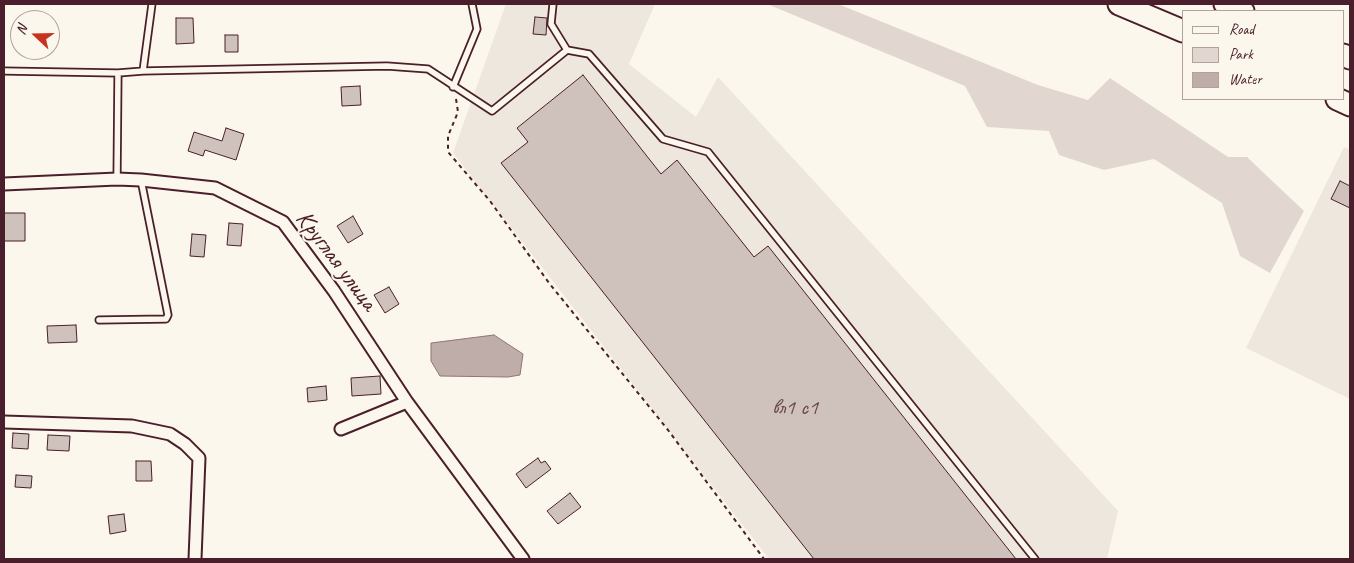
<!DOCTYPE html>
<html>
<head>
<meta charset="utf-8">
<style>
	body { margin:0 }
	#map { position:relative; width:1354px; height:563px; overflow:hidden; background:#fbf7ec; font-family:Caveat,sans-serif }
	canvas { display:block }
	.frame { position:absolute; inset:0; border:5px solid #4a1f2b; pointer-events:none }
	.legend { position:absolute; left:1182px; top:10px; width:162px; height:90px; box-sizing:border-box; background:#fbf7ec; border:1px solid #b4a19f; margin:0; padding:6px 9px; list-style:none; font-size:15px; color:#4a1f2b }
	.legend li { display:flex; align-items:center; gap:10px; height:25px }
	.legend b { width:25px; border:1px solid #b4a19f }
	.north { position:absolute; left:10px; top:10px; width:50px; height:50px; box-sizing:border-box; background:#fbf7ec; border:1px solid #b4a19f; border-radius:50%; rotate:291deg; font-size:14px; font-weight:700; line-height:20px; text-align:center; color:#4a1f2b }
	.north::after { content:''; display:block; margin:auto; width:18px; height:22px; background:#c8321e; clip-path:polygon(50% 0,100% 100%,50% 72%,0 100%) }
</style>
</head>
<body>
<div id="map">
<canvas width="1354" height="563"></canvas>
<div class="frame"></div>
<ul class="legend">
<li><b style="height:6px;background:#fbf7ec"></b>Road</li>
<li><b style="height:14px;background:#e2d7d0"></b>Park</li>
<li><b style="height:14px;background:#bfadaa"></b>Water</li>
</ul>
<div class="north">N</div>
</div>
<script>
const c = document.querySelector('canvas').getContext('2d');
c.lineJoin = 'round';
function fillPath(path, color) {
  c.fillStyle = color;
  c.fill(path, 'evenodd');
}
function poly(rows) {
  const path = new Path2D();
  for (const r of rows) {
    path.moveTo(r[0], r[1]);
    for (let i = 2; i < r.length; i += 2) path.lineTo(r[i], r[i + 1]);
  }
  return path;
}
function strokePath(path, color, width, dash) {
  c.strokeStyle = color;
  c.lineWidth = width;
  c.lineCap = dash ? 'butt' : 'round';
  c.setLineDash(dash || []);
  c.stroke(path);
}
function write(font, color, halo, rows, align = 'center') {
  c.font = font + ' Caveat,sans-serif';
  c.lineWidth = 4;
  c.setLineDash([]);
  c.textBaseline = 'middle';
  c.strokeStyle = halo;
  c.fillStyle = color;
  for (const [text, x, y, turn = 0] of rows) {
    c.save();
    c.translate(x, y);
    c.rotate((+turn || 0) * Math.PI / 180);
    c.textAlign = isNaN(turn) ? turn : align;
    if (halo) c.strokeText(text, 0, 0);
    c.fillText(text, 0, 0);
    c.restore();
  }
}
fillPath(poly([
	[506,4,655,4,629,64,696,117,718,77,1118,511,1107,559,769,559,453,153],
	[1344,147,1350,149,1350,399,1246,348]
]), '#eee7de');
fillPath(poly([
	[767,4,838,4,1038,85,1088,100,1110,78,1228,157,1247,157,1304,211,1270,273,1240,256,1222,203,1154,159,1104,170,1059,155,1049,131,987,127,965,86]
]), '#e2d7d0');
const water = poly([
	[494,335,523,354,520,375,508,377,440,376,431,361,431,343,494,335]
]);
fillPath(water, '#bfadaa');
strokePath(water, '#907477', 1);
const building = poly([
	[535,17,547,18,546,35,533,34,535,17],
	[176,18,193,18,194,43,176,44,176,18],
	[225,35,238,35,238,52,225,52,225,35],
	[583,75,661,174,677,160,754,257,768,246,1016,559,814,559,501,163,528,142,517,128,583,75],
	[360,86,361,105,342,106,341,87,360,86],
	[226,128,244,134,236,160,205,150,203,156,188,151,194,132,222,141,226,128],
	[1340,181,1350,186,1350,208,1331,199,1340,181],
	[4,213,25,213,25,241,4,241,4,213],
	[353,216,363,234,348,243,337,226,353,216],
	[229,223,243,224,241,246,227,245,229,223],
	[192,234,206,235,204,257,190,256,192,234],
	[389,287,399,304,385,313,374,295,389,287],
	[76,325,77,342,48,343,47,326,76,325],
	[380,376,381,394,352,396,351,378,380,376],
	[326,386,327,400,308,402,307,388,326,386],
	[13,433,29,434,28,449,12,448,13,433],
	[48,435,70,436,69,451,47,450,48,435],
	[538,458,541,463,545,461,551,469,526,488,516,474,538,458],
	[136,461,151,461,152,481,136,481,136,461],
	[16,475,32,476,31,488,15,487,16,475],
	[570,493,581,507,558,524,547,511,570,493],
	[124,514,126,531,110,534,108,516,124,514]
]);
fillPath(building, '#cfc2bc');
strokePath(building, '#4a1f2b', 1);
const lane = poly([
	[553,4,551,24,567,50],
	[4,71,118,73,143,71,387,66,428,69,492,111,567,50,589,54,663,139,708,152,1035,559],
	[143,71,152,4],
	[453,87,477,29,472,4],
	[117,179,118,73],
	[99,320,166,319,168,315,141,180]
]);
const street = poly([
	[4,184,117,179,141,180,215,188,283,222,334,291,407,402,523,559],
	[4,422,132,426,170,434,185,444,199,458,195,559],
	[341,429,407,402]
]);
const highway = poly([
	[1119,4,1183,31],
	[1225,4,1243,11],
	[1343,55,1350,58],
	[1337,99,1350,105]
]);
strokePath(lane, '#4a1f2b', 9);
strokePath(street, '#4a1f2b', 15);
strokePath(highway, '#4a1f2b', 25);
strokePath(poly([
	[456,99,458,112,448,136,448,152,490,201,549,283,668,430,764,559]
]), '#4a1f2b', 2, [4, 4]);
strokePath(lane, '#fbf7ec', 5.5);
strokePath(street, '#fbf7ec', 11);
strokePath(highway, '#fbf7ec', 21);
write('22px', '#6b484f', null, [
	["вл1 с1",795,408]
]);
write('25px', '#4a1f2b', '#fbf7ec', [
	["Круглая улица",336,261,53]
]);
</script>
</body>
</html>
